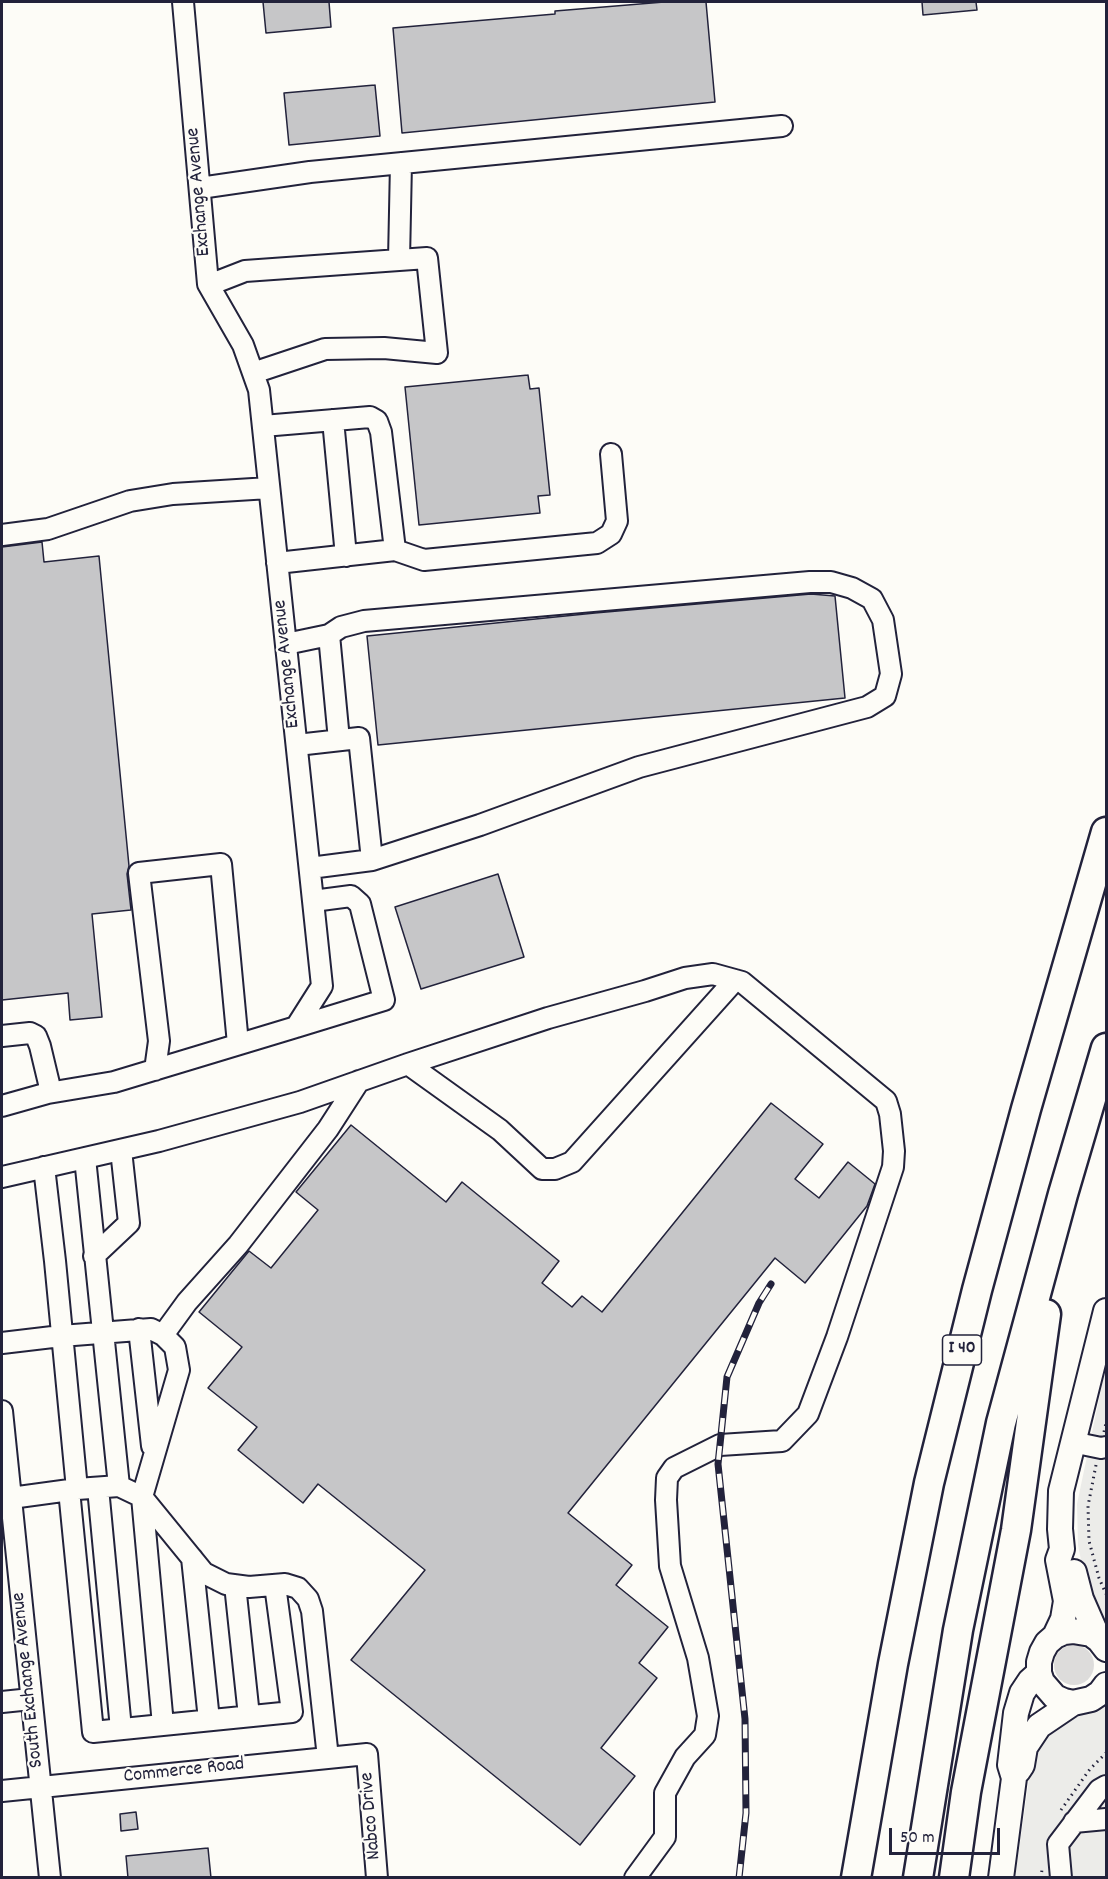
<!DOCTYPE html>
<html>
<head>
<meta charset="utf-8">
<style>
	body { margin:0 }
	#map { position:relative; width:1108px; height:1879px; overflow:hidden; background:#fdfcf7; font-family:Dekko,sans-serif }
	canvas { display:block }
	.frame { position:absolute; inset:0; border:3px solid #22223b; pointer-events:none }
	.scale { position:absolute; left:889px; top:1828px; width:111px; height:27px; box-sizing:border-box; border:3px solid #22223b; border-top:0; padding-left:8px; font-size:18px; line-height:21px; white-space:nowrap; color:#22223b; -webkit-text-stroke:4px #fdfcf7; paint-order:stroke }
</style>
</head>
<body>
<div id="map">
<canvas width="1108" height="1879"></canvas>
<div class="frame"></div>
<div class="scale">50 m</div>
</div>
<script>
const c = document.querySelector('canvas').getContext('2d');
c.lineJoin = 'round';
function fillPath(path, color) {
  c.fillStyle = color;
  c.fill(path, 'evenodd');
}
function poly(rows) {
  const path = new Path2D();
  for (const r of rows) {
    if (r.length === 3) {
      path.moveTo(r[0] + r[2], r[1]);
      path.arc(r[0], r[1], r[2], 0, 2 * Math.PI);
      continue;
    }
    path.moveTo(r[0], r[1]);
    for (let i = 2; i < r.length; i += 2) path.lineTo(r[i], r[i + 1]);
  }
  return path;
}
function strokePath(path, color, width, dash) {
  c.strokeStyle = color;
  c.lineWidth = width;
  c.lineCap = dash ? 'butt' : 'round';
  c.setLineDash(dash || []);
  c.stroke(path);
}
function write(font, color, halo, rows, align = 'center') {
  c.font = font + ' Dekko,sans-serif';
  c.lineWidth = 4.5;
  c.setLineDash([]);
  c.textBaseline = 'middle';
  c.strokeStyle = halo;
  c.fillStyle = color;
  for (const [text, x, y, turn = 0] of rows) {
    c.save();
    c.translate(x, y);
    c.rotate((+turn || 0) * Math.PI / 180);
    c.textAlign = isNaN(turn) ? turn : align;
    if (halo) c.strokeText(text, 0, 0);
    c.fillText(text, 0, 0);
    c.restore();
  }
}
fillPath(poly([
	[1106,1366,1106,1628,1085,1580,1078,1545,1077,1504],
	[1106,1705,1106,1877,1015,1878,1034,1744,1053,1725,1082,1712]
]), '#ecece9');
fillPath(poly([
	[1074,1665,20]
]), '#dddcdb');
const building = poly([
	[263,2,329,2,331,27,266,33,263,2],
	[664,2,706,2,715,102,402,133,393,28,555,14,555,11,664,2],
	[922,2,976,2,977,10,923,15,922,2],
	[375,85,380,136,289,145,284,93,375,85],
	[528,375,530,389,539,388,550,495,538,496,540,513,419,525,405,387,528,375],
	[42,542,44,562,99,556,129,866,127,874,131,910,92,914,102,1017,70,1020,68,993,2,1000,2,547,42,542],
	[811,594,835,596,845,698,378,745,367,636,595,613,811,594],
	[498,874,524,957,421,989,395,907,498,874],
	[771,1103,823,1144,795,1179,819,1198,848,1162,875,1184,867,1206,805,1283,775,1258,568,1513,632,1565,616,1585,668,1627,639,1663,657,1678,601,1748,635,1776,580,1845,351,1660,425,1570,318,1484,303,1503,238,1450,257,1427,208,1388,242,1347,199,1312,249,1251,271,1268,318,1210,296,1192,351,1125,446,1202,462,1182,559,1261,542,1283,572,1307,582,1296,602,1312,771,1103],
	[136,1812,138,1829,121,1831,120,1814,136,1812],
	[208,1848,211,1878,128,1878,126,1856,208,1848]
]);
fillPath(building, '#c6c6c8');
strokePath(building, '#22223b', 1.5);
const minor = poly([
	[200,188,310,172,782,126],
	[399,260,401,163],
	[209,285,245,271,427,258,437,353,384,348,325,349,253,373],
	[333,420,346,556],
	[263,426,370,417,377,421,381,432,395,550],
	[2,535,48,529,130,501,173,494,269,488],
	[277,563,395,550,424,560,597,543,611,534,617,521,611,454],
	[329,635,339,740],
	[286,644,329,635,341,627,364,621,810,582,831,582,852,588,872,599,883,620,891,674,885,696,867,707,639,767,480,825,372,860,310,868],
	[297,745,359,738,372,860],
	[296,1027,384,1000,360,904,351,896,313,901],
	[2,1036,30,1033,36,1036,40,1046,51,1092],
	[408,1064,500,1130,542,1169,555,1169,572,1162,735,980],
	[155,1070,159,1041,139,873,221,864,238,1044],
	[2,1106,48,1093,114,1082,296,1027,322,986,259,390,243,345,208,284,183,2],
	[85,1158,119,1486],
	[2,1177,159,1141,300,1102,408,1064,548,1018,645,991,685,978,713,974,742,982,886,1101,890,1114,894,1151,893,1167,837,1337,808,1414,782,1441,720,1445,674,1468,667,1478,666,1500,670,1566,698,1658,708,1716,705,1735,685,1757,665,1793,665,1837,635,1878],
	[94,1256,129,1223,121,1150],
	[139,1329,152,1446],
	[163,1335,187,1302,238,1245,328,1129,359,1081],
	[2,1343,61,1336,151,1329,163,1335,175,1347,179,1370,142,1497,163,1725],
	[2,1411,50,1878],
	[1072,1442,1101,1448,1106,1447],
	[98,1488,121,1729],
	[77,1489,119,1486,142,1497,204,1573,226,1584,249,1587,285,1584,298,1588,308,1599,312,1611,328,1758],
	[69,1490,93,1732,292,1712,275,1585],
	[11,1498,77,1489,55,1261,44,1167],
	[192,1558,209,1720],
	[235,1585,249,1716],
	[2,1702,31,1699],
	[2,1791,367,1754,377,1878],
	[1074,1822,1106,1819],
	[1061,1878,1058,1844,1099,1790,1106,1786]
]);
const major = poly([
	[1074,1572,1081,1599,1099,1640],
	[1055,1636,1063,1619,1066,1601,1058,1560,1062,1549,1060,1529,1061,1491,1106,1311],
	[1106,1649,1099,1640,1091,1634,1073,1631,1064,1632,1055,1636,1047,1643,1042,1652,1039,1662,1039,1673,1042,1682,1055,1697,1064,1701,1073,1703,1091,1699,1100,1693,1106,1685],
	[1018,1771,1022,1765,1025,1747,1039,1726,1073,1703],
	[1001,1878,1014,1778,1010,1765,1016,1713,1022,1693,1030,1681,1039,1673]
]);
const highway = poly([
	[856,1878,893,1664,929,1483,977,1290,1026,1109,1106,832],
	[918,1878,958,1630,1001,1423,1063,1194,1106,1048],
	[954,1878,966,1792,1016,1530,1046,1314]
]);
strokePath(minor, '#22223b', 24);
strokePath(major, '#22223b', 28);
strokePath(highway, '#22223b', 33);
strokePath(poly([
	[1104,1432,1106,1423],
	[1096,1465,1088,1506,1089,1541,1099,1578,1106,1594],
	[1061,1810,1090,1769,1106,1753],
	[1041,1878,1042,1869]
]), '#22223b', 3, [1.5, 4.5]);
strokePath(minor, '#fdfcf7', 20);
strokePath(major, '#fdfcf7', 24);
strokePath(highway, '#fdfcf7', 28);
const rail = poly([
	[739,1878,746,1813,745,1719,718,1464,727,1377,759,1303,771,1284]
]);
strokePath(rail, '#22223b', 7);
strokePath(rail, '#fdfcf7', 4.5, [14]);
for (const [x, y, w] of [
	[962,1350,39]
]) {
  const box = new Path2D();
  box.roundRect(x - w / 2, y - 15, w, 30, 4.5);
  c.fillStyle = '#fdfcf7';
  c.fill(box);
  strokePath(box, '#22223b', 1.5);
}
write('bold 18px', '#22223b', null, [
	["I 40",962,1350]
]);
write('20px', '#22223b', '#fdfcf7', [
	["Exchange Avenue",200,192,-95],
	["Exchange Avenue",288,664,-96],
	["South Exchange Avenue",29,1680,-96],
	["Commerce Road",184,1772,-6],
	["Nabco Drive",372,1816,-95]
]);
</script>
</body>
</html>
